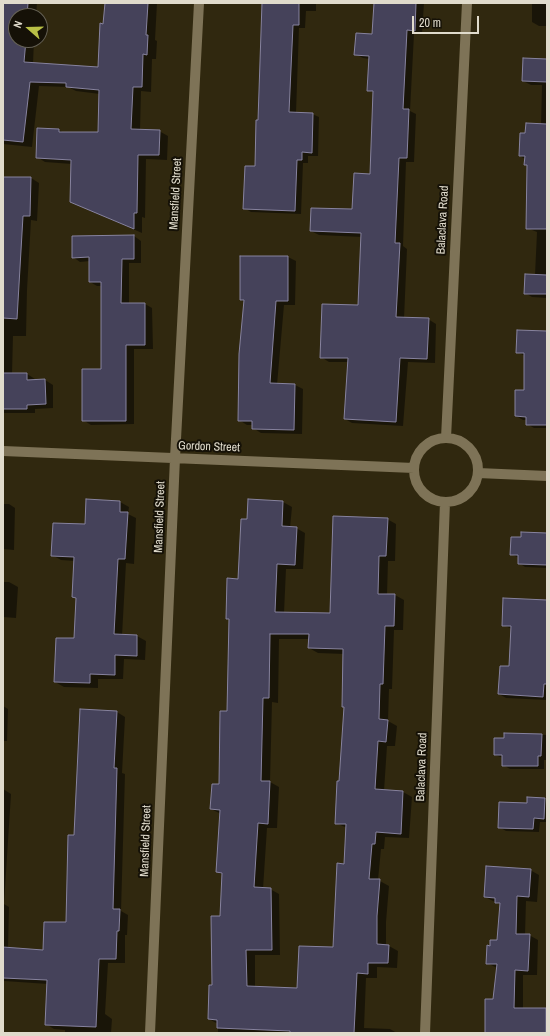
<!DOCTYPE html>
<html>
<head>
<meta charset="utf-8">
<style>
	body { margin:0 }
	#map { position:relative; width:550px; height:1036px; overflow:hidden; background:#30280f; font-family:"Archivo Narrow",sans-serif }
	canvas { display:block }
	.frame { position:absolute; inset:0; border:4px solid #e0dbcc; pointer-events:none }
	.north { position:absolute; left:8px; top:8px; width:40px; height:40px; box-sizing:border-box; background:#151107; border:1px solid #666256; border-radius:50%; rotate:290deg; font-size:11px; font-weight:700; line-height:16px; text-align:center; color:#e0dbcc }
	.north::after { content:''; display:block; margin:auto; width:14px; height:18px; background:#b9c046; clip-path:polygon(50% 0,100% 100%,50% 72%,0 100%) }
	.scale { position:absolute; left:412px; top:16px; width:67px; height:18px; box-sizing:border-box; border:2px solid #e0dbcc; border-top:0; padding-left:5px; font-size:12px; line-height:14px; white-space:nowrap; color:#e0dbcc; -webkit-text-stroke:3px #151107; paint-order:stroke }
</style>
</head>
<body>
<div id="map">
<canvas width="550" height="1036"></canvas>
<div class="frame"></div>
<div class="north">N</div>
<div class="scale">20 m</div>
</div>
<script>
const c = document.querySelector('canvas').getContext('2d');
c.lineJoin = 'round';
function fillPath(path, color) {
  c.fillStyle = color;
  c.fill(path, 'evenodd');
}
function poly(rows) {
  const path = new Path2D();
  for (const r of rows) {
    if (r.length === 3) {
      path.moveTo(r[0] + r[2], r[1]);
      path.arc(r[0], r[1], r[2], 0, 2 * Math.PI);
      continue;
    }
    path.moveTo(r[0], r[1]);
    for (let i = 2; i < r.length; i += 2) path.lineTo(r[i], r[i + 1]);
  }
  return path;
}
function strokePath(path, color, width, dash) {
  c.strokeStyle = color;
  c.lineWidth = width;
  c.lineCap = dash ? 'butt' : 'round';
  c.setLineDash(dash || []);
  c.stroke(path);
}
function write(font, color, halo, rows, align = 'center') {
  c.font = font + ' "Archivo Narrow",sans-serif';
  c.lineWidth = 4;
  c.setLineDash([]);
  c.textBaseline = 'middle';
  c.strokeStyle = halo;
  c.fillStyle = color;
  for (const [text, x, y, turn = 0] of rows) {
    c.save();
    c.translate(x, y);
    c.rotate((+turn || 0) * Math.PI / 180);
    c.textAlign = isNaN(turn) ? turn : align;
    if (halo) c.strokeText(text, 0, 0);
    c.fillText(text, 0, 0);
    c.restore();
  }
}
fillPath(poly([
	[3,3,37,3,36,16,16,16,16,40,34,40,33,64,99,68,106,3,157,3,155,40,157,41,156,59,152,59,151,92,141,91,140,131,159,131,168,136,167,160,146,159,145,218,142,217,142,233,80,206,72,164,45,162,37,157,59,130,64,133,99,133,100,94,76,91,68,87,39,86,32,147,3,144],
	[262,3,316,3,316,11,306,11,305,28,299,28,296,113,312,114,319,117,318,156,308,156,308,163,303,163,301,214,251,212,244,208,256,167],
	[375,3,424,3,422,34,414,34,410,111,416,114,414,162,406,162,403,246,407,249,404,319,428,319,436,324,435,363,408,362,403,426,352,423,345,419,348,362,329,362,321,357,359,306,362,237,319,235,311,231,353,210,370,175,374,93,368,90,370,59,363,58,355,54,373,35],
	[532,3,547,3,547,26,539,26,532,22],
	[547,60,547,298,532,297,525,293,535,275,537,232,527,228,528,166,525,164,525,159,520,156,526,134,541,125,542,85,531,85,523,81],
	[3,178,31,178,39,183,37,221,31,220,27,290,26,336,13,336,12,374,27,374,35,379,35,381,45,380,53,385,53,408,35,409,35,413,3,413],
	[134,236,141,241,141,263,129,263,129,304,145,304,152,308,153,349,134,349,134,424,91,425,83,420,102,370,102,286,97,286,90,282,90,261,80,262,73,257],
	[288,257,296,261,295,305,284,305,277,385,295,385,303,389,302,434,261,433,253,428,253,425,247,425,239,420,244,302,241,300],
	[547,332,547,428,534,428,527,424,527,420,523,420,516,416,525,391,525,356,517,352],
	[87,500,120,502,129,507,128,514,136,518,134,564,126,563,122,636,137,636,146,641,145,660,124,659,123,679,98,679,98,688,64,687,55,682,75,639,77,599,73,597,75,561,61,560,52,555,86,525],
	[283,502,292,507,290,528,296,528,305,533,303,569,286,569,284,613,331,614,387,519,396,524,395,561,388,561,387,595,395,595,404,600,403,630,394,630,392,689,389,689,388,721,397,726,395,746,387,746,384,791,403,792,412,797,409,838,385,837,384,849,381,849,378,880,389,886,386,922,386,945,389,946,398,951,397,968,377,967,377,978,366,978,364,1028,390,1029,397,1033,218,1033,218,1024,209,1019,220,917,223,875,217,872,221,814,211,809,220,785,228,712,230,620,227,619,239,580,248,520],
	[279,639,309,639,309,648,318,653,344,654,343,706,345,707,336,823,347,828,345,865,334,948,298,989,255,988,255,955,280,955,279,894,270,889,263,889,267,828,277,828,279,787,270,782,272,702,278,703],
	[3,504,9,504,15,508,14,550,3,549],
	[547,534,547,568,525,567,519,563,519,558,511,554,522,538],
	[3,582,9,582,18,587,16,618,3,617],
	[547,601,547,700,506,698,499,694,510,667,512,629,503,625],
	[3,706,8,709,7,741,3,741],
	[117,712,125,717,122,773,125,774,121,911,128,915,127,935,125,935,125,963,108,963,105,1014,112,1019,111,1033,65,1033,65,1030,54,1029,46,1024,48,984,4,981,3,1004,3,789,11,794,4,904,9,907,8,949,44,951,67,923,75,836],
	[505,734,547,735,547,760,544,760,544,769,510,769,503,765,503,758,495,755,505,739],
	[545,799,547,800,547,822,540,822,539,832,506,831,499,827],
	[530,870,539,875,537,902,526,901,525,935,529,935,538,940,537,975,523,975,523,1009,547,1010,547,1033,486,1033,494,1000,497,968,487,963,491,947,498,941,501,905,485,897]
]), '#0007');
const building = poly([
	[3,3,28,3,27,16,16,16,16,40,26,40,24,62,98,67,100,23,103,24,105,3,148,3,146,35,148,35,147,55,143,54,142,87,133,87,131,129,160,130,159,155,138,155,137,213,134,213,134,229,70,202,71,160,36,158,37,128,59,129,59,132,98,132,99,90,66,87,66,83,30,82,23,142,3,140,3,3],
	[262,3,299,3,299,25,293,25,289,112,313,113,312,153,302,152,302,160,297,160,295,211,243,209,245,166,255,166,256,120,258,120,262,3],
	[374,3,416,3,415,31,407,30,403,109,409,109,407,158,399,158,395,243,400,243,396,317,429,318,427,359,400,358,396,422,344,419,348,358,320,358,322,304,358,305,361,233,310,231,311,208,352,209,354,173,370,174,373,91,367,91,369,56,354,55,356,33,372,34,374,3],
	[523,58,547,59,547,82,522,81,523,58],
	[526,123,547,124,547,229,526,229,527,165,524,165,525,156,519,156,520,133,525,133,526,123],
	[3,177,31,177,30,216,23,216,17,319,3,318,3,177],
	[134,235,134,259,122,259,121,303,145,303,145,345,126,345,126,421,82,421,82,369,101,369,101,282,89,282,89,257,72,258,72,236,134,235],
	[240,256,288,256,288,301,276,301,270,383,295,384,294,430,252,429,252,421,238,421,239,354,244,300,240,300,240,256],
	[525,274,547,275,547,294,524,294,525,274],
	[517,330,547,331,547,425,526,425,526,417,515,416,515,390,524,390,524,353,516,353,517,330],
	[3,373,27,373,27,380,45,379,46,404,27,405,27,409,3,409,3,373],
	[86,499,120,501,120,512,128,512,125,559,118,559,114,634,137,635,137,656,115,655,115,675,90,674,90,683,54,682,56,638,74,638,76,598,72,597,74,557,51,556,53,523,85,524,86,499],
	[248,499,283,501,282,526,297,527,295,565,277,564,275,612,330,613,333,516,388,518,386,556,379,556,378,594,395,594,394,626,385,626,383,684,380,684,379,719,388,720,386,742,378,741,375,789,403,791,401,834,376,832,375,844,372,844,369,879,380,879,377,916,377,944,389,945,388,963,368,963,368,974,357,973,354,1033,290,1033,290,1031,217,1028,217,1020,208,1019,209,985,212,985,211,916,220,916,222,873,216,872,220,810,210,809,212,784,219,784,220,711,227,711,229,619,226,619,227,578,238,579,241,519,247,519,248,499],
	[270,634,309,634,308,648,343,649,342,707,344,707,339,781,337,781,335,824,346,824,344,864,337,863,333,947,299,946,297,988,247,986,246,950,272,950,271,888,254,887,258,823,268,824,270,781,261,781,263,698,269,698,270,634],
	[521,532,547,533,547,565,518,564,518,555,510,555,511,537,521,537,521,532],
	[503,598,547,600,547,684,544,684,543,697,498,694,500,666,509,666,511,626,502,626,503,598],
	[80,709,117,711,114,768,117,768,113,909,120,909,119,931,117,931,116,959,99,959,96,1027,45,1025,47,980,3,978,3,947,43,950,44,922,66,922,68,835,74,835,80,709],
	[504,733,542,734,541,756,538,756,538,766,502,766,502,755,494,755,494,738,504,738,504,733],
	[527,797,545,798,544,819,534,818,533,829,498,828,499,802,527,803,527,797],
	[486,866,531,869,529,897,517,896,516,934,530,934,528,971,515,970,514,1008,546,1008,546,1033,485,1033,485,999,493,999,497,964,486,964,487,945,490,946,490,940,497,940,500,903,495,903,495,898,484,897,486,866]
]);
fillPath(building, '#45425a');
strokePath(building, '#87839f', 1);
strokePath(poly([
	[446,470,32],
	[446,438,467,3],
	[3,451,414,468],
	[478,473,547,476],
	[150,1033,175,458,199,3],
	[425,1033,445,502]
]), '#7e7357', 10);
write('12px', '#e0dbcc', '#151107', [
	["Mansfield Street",176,194,-87],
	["Balaclava Road",443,220,-87],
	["Gordon Street",209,447,2],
	["Mansfield Street",160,517,-88],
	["Balaclava Road",422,767,-88],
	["Mansfield Street",146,841,-88]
]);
</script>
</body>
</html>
